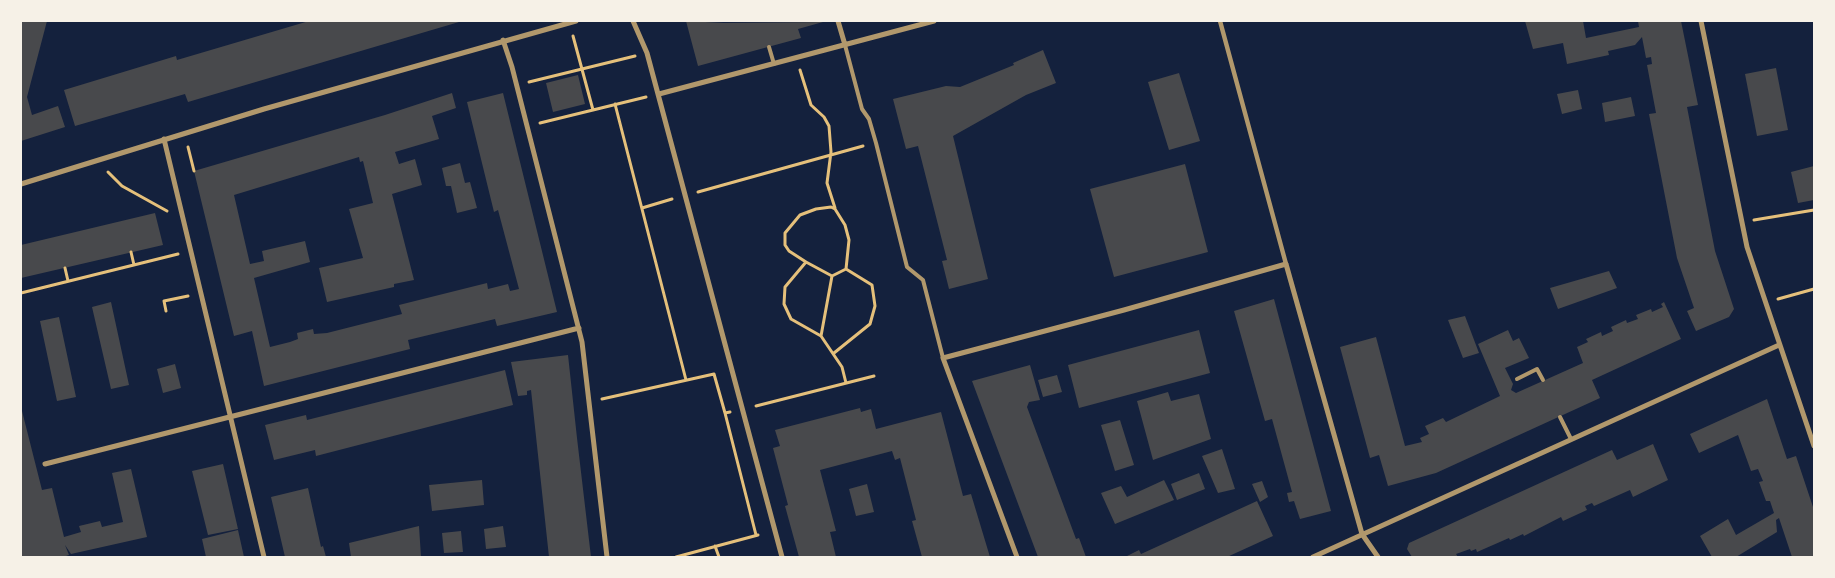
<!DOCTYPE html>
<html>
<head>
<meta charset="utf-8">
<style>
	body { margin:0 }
	#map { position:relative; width:1835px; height:578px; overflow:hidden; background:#14213d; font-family:Poppins,sans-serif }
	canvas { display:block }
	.frame { position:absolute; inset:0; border:22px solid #f6f1e7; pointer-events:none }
</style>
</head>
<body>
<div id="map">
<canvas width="1835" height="578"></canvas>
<div class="frame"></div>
</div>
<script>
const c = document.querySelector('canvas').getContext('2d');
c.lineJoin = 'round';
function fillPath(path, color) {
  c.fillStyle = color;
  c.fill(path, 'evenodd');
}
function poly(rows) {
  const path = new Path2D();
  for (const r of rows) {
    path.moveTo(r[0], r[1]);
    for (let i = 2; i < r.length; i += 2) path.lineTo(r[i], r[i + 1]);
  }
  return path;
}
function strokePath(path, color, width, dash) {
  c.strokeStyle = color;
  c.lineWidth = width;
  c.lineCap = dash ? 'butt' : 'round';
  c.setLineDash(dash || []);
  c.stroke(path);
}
fillPath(poly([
	[21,21,47,21,27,97,32,115,58,106,65,127,21,141],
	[309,21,459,22,188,102,185,94,75,126,64,90,176,56,177,60],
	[686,21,724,23,823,22,798,29,801,38,698,66],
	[1525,21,1583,21,1586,38,1639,27,1638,21,1681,21,1698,105,1687,107,1715,251,1734,309,1729,317,1696,331,1687,311,1694,308,1677,258,1649,114,1656,113,1647,65,1652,64,1651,57,1646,58,1642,37,1635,45,1608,51,1609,55,1567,64,1563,43,1533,49],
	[1043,50,1056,83,1026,95,953,136,988,279,949,289,942,261,947,260,918,146,906,149,893,99,946,86,960,87,1014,65,1013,63],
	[1776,68,1788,130,1757,136,1745,74],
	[1179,73,1200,141,1169,150,1148,82],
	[578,75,585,104,553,112,546,83],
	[1578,90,1582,109,1562,114,1557,94],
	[452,93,456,108,432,116,439,139,395,152,399,164,415,159,422,185,392,194,414,280,394,284,394,287,327,302,319,268,363,258,349,209,373,203,363,161,360,162,359,157,234,195,250,264,264,261,262,251,305,241,310,262,254,278,270,347,290,342,298,339,297,333,313,329,314,334,327,333,402,314,399,305,487,283,488,289,508,284,510,291,519,289,498,210,494,212,467,102,503,93,557,312,497,326,495,319,408,340,410,349,264,386,252,331,234,336,194,171,385,115],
	[1631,97,1635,116,1605,122,1602,103],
	[460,163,465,183,470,182,477,208,457,213,451,186,446,186,442,168],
	[1185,164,1208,252,1114,277,1090,189],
	[1814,166,1814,200,1798,203,1791,172],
	[155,213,163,245,21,278,21,245],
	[1609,271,1617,288,1558,309,1550,288],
	[1274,299,1331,511,1300,519,1294,501,1289,502,1287,493,1292,492,1272,419,1265,421,1234,311],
	[111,302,129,385,111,389,92,307],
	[1664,302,1681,339,1592,380,1600,398,1436,473,1388,486,1379,455,1370,458,1340,347,1376,337,1405,446,1422,442,1420,438,1429,434,1425,426,1443,418,1446,422,1500,396,1478,344,1508,330,1513,341,1519,338,1529,358,1505,368,1513,384,1511,390,1516,393,1583,363,1577,347,1588,342,1586,339,1601,332,1602,336,1613,331,1611,327,1626,320,1627,323,1638,319,1636,315,1651,309,1652,312,1663,307,1661,304],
	[1465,316,1479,353,1463,358,1448,320],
	[59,317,76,397,57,401,40,321],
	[1199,330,1210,373,1079,408,1068,365],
	[568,355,577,438,591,557,549,557,531,390,527,391,527,395,518,396,511,362],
	[175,364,181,388,163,393,157,369],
	[1030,365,1040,400,1029,402,1027,407,1076,539,1079,538,1086,557,1038,557,972,381],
	[505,370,513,405,316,456,315,450,274,460,265,425,306,415,307,420],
	[1057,375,1062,392,1043,397,1038,380],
	[1168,392,1171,401,1199,394,1211,439,1153,460,1137,401],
	[1767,399,1787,459,1796,456,1814,510,1814,557,1792,557,1779,518,1776,520,1777,532,1736,557,1712,557,1700,536,1728,519,1736,535,1774,513,1770,501,1766,501,1759,482,1763,481,1758,469,1751,471,1738,435,1699,453,1690,434],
	[21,407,42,490,52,488,64,537,81,532,79,526,100,521,102,527,123,522,112,473,131,469,147,537,71,554,65,545,69,555,63,557,21,557],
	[860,408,861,412,871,409,876,429,941,412,963,496,971,494,990,557,922,557,912,521,916,520,900,458,895,460,892,451,820,470,836,531,830,532,836,557,799,557,785,506,788,505,773,448,780,446,775,430],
	[1120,420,1134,465,1115,471,1101,425],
	[1653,444,1668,480,1633,497,1630,490,1594,506,1592,503,1585,506,1587,510,1563,521,1561,517,1524,536,1523,534,1510,540,1509,538,1477,552,1476,549,1471,551,1470,549,1456,554,1458,557,1412,557,1407,549,1409,543,1612,450,1617,460],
	[1222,449,1235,489,1218,493,1202,456],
	[223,464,238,529,208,535,192,471],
	[1199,473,1205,489,1177,500,1171,484],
	[482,480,484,505,432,511,429,485],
	[1164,480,1174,500,1115,524,1101,493,1121,486,1127,497],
	[1262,481,1268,497,1260,502,1252,484],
	[867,484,874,512,856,516,849,489],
	[308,488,321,547,323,546,326,557,285,557,271,497],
	[1257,501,1273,536,1227,557,1125,557,1139,550,1141,554],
	[419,526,421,557,351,557,349,543],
	[503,526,506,547,486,549,484,529],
	[238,530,244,557,206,557,202,539],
	[461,531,463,552,444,553,442,533]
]), '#48494c');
strokePath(poly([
	[573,36,593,110],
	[800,70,811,105,824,117,829,126,831,152,827,183,835,208],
	[529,82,635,56],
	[615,104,686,380],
	[540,123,646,97],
	[188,147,194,171],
	[108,172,122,186,167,211],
	[698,192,863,146],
	[642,208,672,199],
	[1754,220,1814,210],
	[131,252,134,265],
	[806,262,832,276,846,269],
	[65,268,68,281],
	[21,293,178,254],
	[1778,299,1814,289],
	[166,311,164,301,188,296],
	[821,336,832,276],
	[834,353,870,324,875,306,872,285,846,269,849,240,845,225,835,209,831,207,816,209,800,215,785,233,785,245,789,251,806,262,785,287,784,304,791,319,821,336,842,367,846,383],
	[602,399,714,374,725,413,730,412],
	[756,406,874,376],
	[725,413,756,535],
	[715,546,719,557],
	[676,557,758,535]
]), '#e5c07b', 3);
strokePath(poly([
	[845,45,862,109,869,119,876,143,907,267,923,280,943,358],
	[769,47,774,64],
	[1517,379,1537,369,1543,380],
	[1560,417,1571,439]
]), '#b1986c', 4);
strokePath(poly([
	[1220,21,1286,264]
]), '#b1986c', 4.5);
strokePath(poly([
	[633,21,647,53,782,557],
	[838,21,845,45],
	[1701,21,1747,247,1814,446],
	[503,40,512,67,582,342,607,557],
	[659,94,934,21],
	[164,139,264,557],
	[21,184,264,109,576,21],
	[45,464,579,328],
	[1017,557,943,358,1124,310,1286,264,1362,534,1378,557],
	[1313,557,1779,345]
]), '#b1986c', 5);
</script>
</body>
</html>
